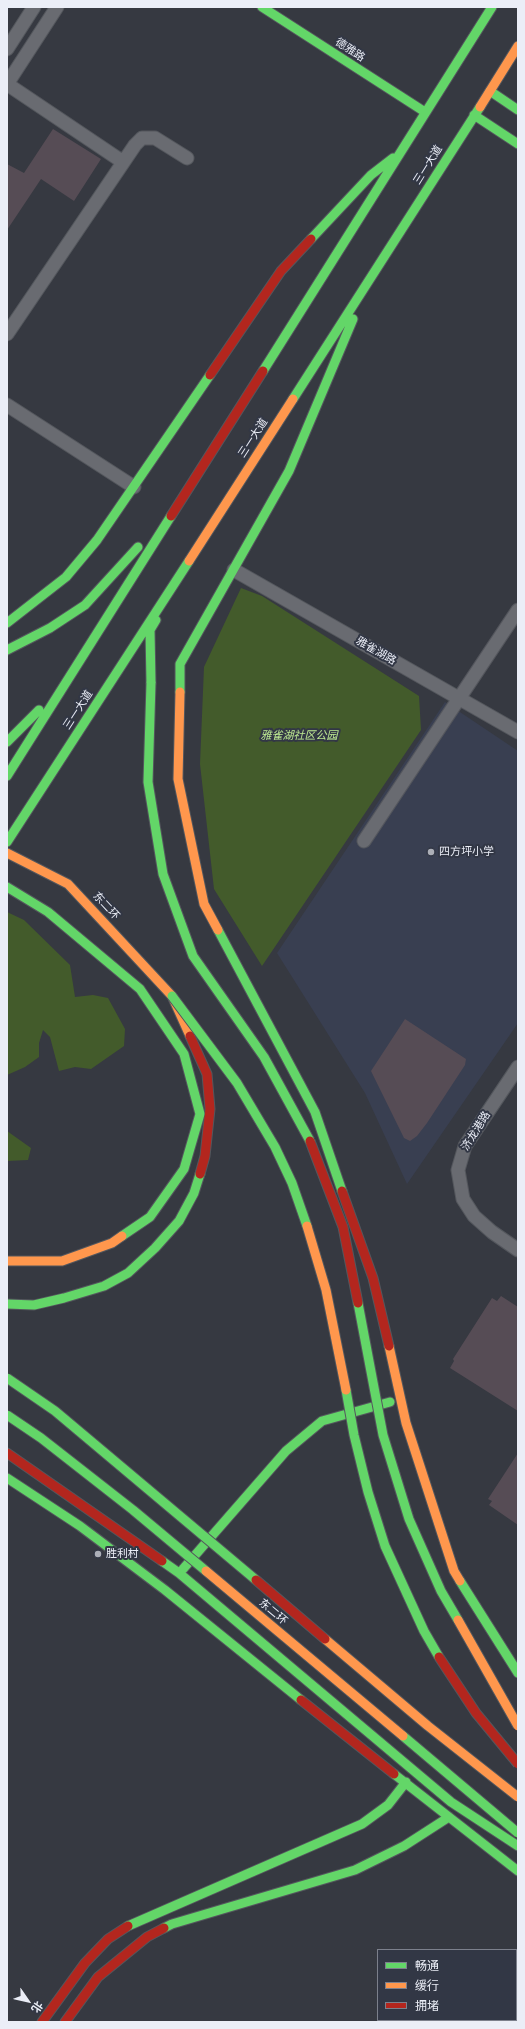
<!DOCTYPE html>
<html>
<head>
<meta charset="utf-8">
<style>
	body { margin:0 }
	#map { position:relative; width:525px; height:2029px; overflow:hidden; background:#363941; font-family:Literata,"Noto Sans SC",serif }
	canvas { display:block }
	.frame { position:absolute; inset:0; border:8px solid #ebeef7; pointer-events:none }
	.legend { position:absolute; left:377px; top:1949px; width:140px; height:72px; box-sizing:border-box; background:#323745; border:1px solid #7c808c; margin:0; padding:5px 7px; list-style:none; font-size:12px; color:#ebeef7 }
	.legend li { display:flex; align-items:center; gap:8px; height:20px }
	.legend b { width:20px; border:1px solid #7c808c }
	.north { position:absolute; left:8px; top:1981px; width:40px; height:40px; -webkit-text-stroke:3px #323745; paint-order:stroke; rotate:124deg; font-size:11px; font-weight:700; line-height:16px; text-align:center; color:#ebeef7 }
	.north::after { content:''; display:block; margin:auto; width:14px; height:18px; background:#ebeef7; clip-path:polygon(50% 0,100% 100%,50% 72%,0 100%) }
</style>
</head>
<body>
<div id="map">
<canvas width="525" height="2029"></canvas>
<div class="frame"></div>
<ul class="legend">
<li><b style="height:5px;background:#63d668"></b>畅通</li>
<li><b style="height:5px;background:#ff974d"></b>缓行</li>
<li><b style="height:5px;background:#b3261e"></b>拥堵</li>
</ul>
<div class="north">北</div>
</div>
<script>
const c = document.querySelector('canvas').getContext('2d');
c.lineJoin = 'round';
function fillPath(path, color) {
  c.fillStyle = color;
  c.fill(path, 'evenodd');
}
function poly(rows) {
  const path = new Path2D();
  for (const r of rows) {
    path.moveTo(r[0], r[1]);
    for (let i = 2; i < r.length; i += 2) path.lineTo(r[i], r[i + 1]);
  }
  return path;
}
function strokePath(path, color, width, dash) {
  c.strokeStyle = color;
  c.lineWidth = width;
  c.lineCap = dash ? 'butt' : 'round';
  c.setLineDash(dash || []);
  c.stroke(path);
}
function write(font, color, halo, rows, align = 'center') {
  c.font = font + ' Literata,"Noto Sans SC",serif';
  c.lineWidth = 4;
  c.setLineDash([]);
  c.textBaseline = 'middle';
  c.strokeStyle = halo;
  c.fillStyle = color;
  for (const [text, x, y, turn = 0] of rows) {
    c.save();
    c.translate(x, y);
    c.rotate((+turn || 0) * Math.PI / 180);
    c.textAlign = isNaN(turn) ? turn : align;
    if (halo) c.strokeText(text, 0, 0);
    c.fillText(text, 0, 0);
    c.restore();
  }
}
fillPath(poly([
	[445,702,518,751,518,1023,407,1184,365,1093,277,953]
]), '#393f51');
fillPath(poly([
	[241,588,262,596,419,696,421,730,262,966,214,889,200,764,204,667],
	[7,912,24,920,70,965,75,997,93,995,108,998,125,1029,124,1046,91,1069,75,1067,59,1071,50,1037,43,1030,39,1043,39,1057,25,1067,7,1075],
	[7,1131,31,1148,28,1160,7,1161]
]), '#435b2b');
fillPath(poly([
	[53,129,101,159,74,201,41,179,7,230,7,164,24,173],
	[405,1019,466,1059,465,1065,427,1123,417,1136,410,1141,404,1138,371,1071],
	[501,1296,518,1307,518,1411,450,1368,454,1361,453,1359,492,1298,497,1301],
	[518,1453,518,1525,489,1505,492,1501,488,1499]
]), '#564c55');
const street = poly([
	[7,49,34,7],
	[7,84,123,162],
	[7,84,57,7],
	[7,334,135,145,142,138,155,138,187,158],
	[7,405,134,487],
	[234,570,518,732],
	[364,841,518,610],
	[518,1067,465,1146,458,1170,463,1199,474,1216,492,1232,518,1250]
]);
const fast = poly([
	[262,7,425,112],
	[490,91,518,110],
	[474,115,518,144],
	[311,239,371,175,393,158],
	[263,371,492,7],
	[293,399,480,107],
	[7,623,66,577,97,540,210,375],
	[7,650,50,628,85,605,138,547],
	[151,683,150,630,156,620],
	[180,692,180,664,289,471,353,319],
	[7,742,39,710],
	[7,776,171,516],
	[7,842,189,561],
	[7,887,48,912,140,989,184,1054,200,1114,184,1169,150,1217,122,1236],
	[218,930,315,1112,342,1191],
	[7,1304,34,1305,64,1298,104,1286,128,1273,155,1248,179,1221,194,1193,200,1174],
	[7,1478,80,1526,165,1590,301,1700],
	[162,1561,179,1573,451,1802,518,1846],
	[183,1569,286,1451,322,1421,390,1402],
	[460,1581,518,1673],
	[394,1774,518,1871],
	[128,1926,362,1824,388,1805,406,1782],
	[164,1928,172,1924,355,1870,404,1846,449,1817]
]);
const slow = poly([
	[480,107,518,46],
	[189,561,293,399],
	[180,692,178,779,204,904,218,930],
	[7,853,68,884,172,996,190,1036],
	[7,1261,62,1261,112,1243,122,1236],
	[389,1346,406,1423,454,1571,460,1581]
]);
const jam = poly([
	[210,375,281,271,311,239],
	[171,516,263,371],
	[190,1036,207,1074,210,1109,205,1156,200,1174],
	[342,1191,373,1278,389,1346],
	[7,1453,162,1561],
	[301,1700,394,1774],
	[42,2022,85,1963,108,1939,128,1926],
	[65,2022,98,1977,147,1937,164,1928]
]);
strokePath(street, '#54575d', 15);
strokePath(fast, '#54575d', 11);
strokePath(slow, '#54575d', 11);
strokePath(jam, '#54575d', 11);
strokePath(street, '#696b71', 13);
strokePath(fast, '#63d668', 9);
strokePath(slow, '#ff974d', 9);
strokePath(jam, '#b3261e', 9);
const fastBridge = poly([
	[151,683,148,782,163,874,193,956,264,1057,310,1141],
	[172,996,237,1083,275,1147,292,1183,307,1226],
	[358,1303,383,1435,409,1519,441,1591,458,1620],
	[7,1378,55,1411,256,1580],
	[346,1390,354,1435,368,1492,385,1546,424,1631,439,1657],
	[7,1415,41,1438,133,1510,206,1571],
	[403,1736,518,1833]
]);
const slowBridge = poly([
	[307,1226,326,1290,346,1390],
	[206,1571,403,1736],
	[458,1620,518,1726],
	[325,1639,428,1726,518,1797]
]);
const jamBridge = poly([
	[310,1141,343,1227,358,1303],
	[256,1580,325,1639],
	[439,1657,476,1713,518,1764]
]);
strokePath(fastBridge, '#54575d', 11, []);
strokePath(slowBridge, '#54575d', 11, []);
strokePath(jamBridge, '#54575d', 11, []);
strokePath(fastBridge, '#63d668', 9);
strokePath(slowBridge, '#ff974d', 9);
strokePath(jamBridge, '#b3261e', 9);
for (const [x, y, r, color] of [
	[431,852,4,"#acafb7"],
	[98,1554,4,"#acafb7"]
]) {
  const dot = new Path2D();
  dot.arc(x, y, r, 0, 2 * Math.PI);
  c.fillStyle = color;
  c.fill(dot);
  strokePath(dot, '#323745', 1.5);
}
write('11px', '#ebeef7', '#323745', [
	["德雅路",350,50,33],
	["三一大道",428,165,-58],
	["三一大道",253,438,-57],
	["雅雀湖路",376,651,30],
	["三一大道",78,710,-57],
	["东二环",106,906,47],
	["济龙港路",476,1131,-58],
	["东二环",273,1612,40]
]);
write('italic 11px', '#beea92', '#323745', [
	["雅雀湖社区公园",299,736]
]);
write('11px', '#ebeef7', '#323745', [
	["四方坪小学",439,852],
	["胜利村",106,1554]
], 'left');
</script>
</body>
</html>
